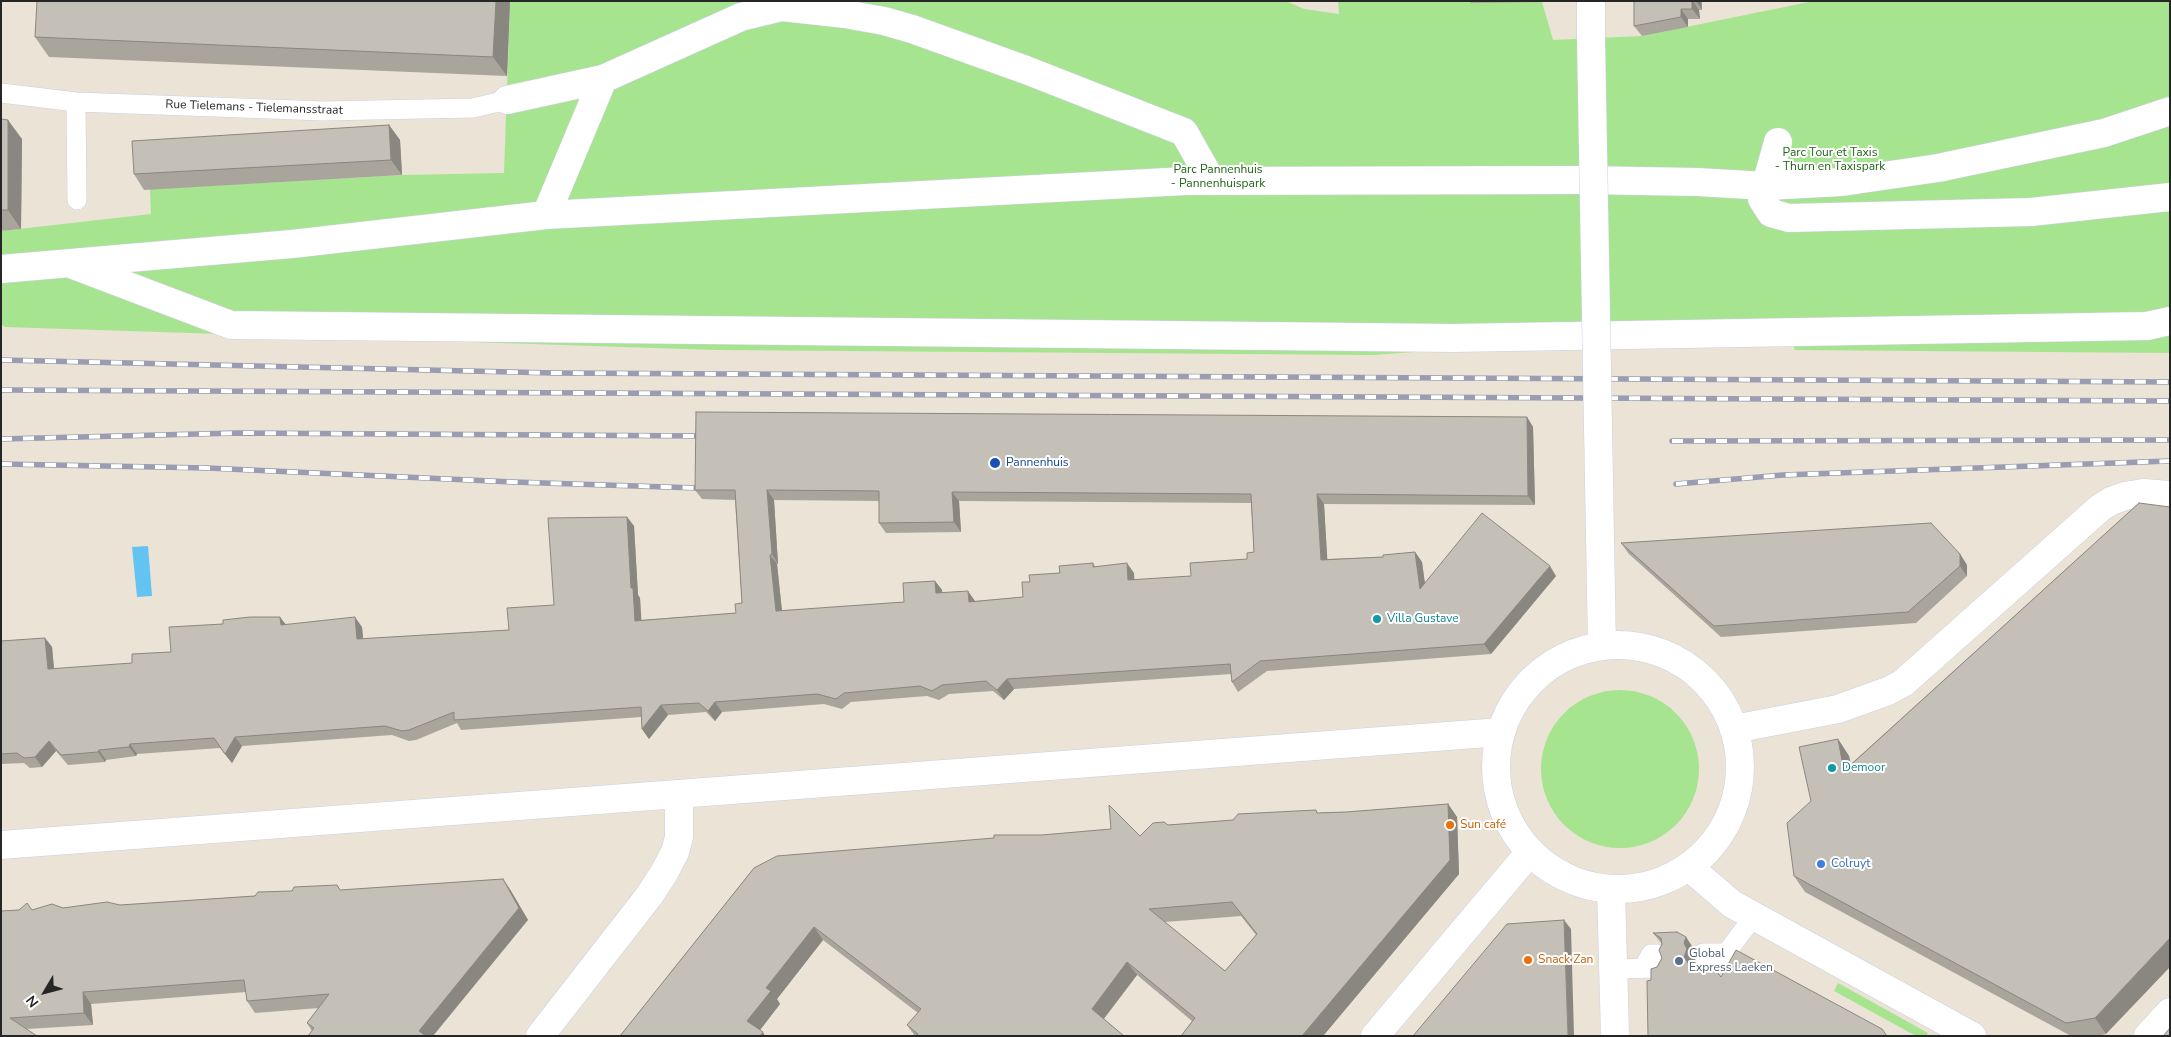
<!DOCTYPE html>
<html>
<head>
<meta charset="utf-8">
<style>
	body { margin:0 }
	#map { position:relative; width:2171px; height:1037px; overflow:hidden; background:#eae3d6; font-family:"Nunito Sans",sans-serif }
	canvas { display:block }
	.frame { position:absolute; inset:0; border:2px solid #262626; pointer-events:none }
	.north { position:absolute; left:20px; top:967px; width:50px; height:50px; -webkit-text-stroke:4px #fff; paint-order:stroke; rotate:233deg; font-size:14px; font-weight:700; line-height:20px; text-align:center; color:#262626 }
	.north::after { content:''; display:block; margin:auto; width:18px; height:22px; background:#262626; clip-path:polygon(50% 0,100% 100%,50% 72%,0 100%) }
</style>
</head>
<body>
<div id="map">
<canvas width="2171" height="1037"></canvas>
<div class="frame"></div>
<div class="north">N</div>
</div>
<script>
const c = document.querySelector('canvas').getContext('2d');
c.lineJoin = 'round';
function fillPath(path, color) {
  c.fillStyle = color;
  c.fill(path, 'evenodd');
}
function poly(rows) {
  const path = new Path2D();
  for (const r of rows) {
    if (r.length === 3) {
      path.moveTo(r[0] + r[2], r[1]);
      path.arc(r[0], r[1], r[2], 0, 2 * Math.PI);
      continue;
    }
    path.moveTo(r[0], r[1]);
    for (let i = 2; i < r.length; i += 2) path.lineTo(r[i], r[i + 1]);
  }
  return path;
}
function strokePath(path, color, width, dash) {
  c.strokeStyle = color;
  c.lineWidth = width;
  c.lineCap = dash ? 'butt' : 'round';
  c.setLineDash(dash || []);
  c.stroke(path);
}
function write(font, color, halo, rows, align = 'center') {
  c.font = font + ' "Nunito Sans",sans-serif';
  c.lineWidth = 4;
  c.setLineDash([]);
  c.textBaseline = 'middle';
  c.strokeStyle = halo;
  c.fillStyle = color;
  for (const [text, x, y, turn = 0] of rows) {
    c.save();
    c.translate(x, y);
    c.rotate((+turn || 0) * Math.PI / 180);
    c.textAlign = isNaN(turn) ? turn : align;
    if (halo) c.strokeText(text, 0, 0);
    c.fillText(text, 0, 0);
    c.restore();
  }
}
fillPath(poly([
	[510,1,1286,1,1304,9,1339,14,1338,1,1542,2,1553,40,1642,36,1814,1,2170,1,2170,353,1795,350,1788,332,1527,344,1372,355,717,350,5,327,1,324,1,231,151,214,150,189,402,175,504,173],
	[1620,769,79],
	[1838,983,1928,1033,1926,1036,1916,1036,1834,991]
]), '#a7e490');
fillPath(poly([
	[148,546,152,596,137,597,132,547]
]), '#63c3f3');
const service = poly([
	[1,93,76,102,324,111,473,108,507,100],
	[76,102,77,200],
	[1703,953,1727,953],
	[1703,967,1712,967,1721,960,1754,916],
	[1643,968,1651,954,1658,954],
	[1613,969,1658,968]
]);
const pedestrian = poly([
	[507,100,603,79],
	[1778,142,1762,199,1771,213,1789,218,2031,212,2170,197],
	[546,215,603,79,741,17,782,7,845,14,884,21,912,29,1026,70,1184,132,1211,180],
	[73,265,231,325,1453,338,2147,326,2170,321],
	[1,269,292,244,546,215,1186,181,1582,180,1697,182,1766,186,1842,182,1938,168,2104,133,2170,111]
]);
const minor = poly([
	[1734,729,1838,709,1888,691,1903,683,2100,508,2111,501,2125,496,2143,493,2170,495],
	[1,845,1501,732],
	[1611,889,1615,1036],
	[540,1036,649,896,664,873,675,852,679,837,679,794],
	[1375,1036,1530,852],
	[2148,1036,2170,1012]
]);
const tertiary = poly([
	[1591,1,1591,38],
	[1598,427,1602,646],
	[1618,767,122],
	[1689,867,1732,904,1972,1036]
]);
strokePath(service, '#cccfe1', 20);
strokePath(pedestrian, '#cccfe1', 29);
strokePath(minor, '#cccfe1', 29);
strokePath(tertiary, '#cccfe1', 29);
strokePath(service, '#fff', 19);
strokePath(pedestrian, '#fff', 28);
strokePath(minor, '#fff', 28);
strokePath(tertiary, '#fff', 28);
const rail = poly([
	[1,360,554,373,2170,382],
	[1,390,2170,401],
	[1,439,237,433,702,436],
	[1672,441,2170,440],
	[1,464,207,468,513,482,697,488],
	[1676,484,1783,475,2170,461]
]);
strokePath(rail, '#9a9cb2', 5.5);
strokePath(rail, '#fff', 4, [11]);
const tertiaryBridge = poly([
	[1591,38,1598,427]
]);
strokePath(tertiaryBridge, '#cccfe1', 29, []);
strokePath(tertiaryBridge, '#fff', 28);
fillPath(poly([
	[510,1,507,76,49,57,35,37],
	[1469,1,1542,1,1542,2,1471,3],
	[1634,1,1718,1,1702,2,1702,10,1699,10,1700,19,1688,19,1688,27,1642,36,1634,26],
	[1,119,22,139,21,229,1,231],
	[389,125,400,140,402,175,144,190,134,174],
	[1527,417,1533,427,1535,505,1324,504,1327,559,1383,557,1415,552,1422,562,1425,584,1556,576,1491,654,1267,671,1238,692,1232,682,1231,674,1014,689,1004,700,993,691,949,694,939,700,927,696,851,702,842,709,824,704,722,712,715,721,706,712,668,715,649,739,642,729,641,717,461,730,457,723,416,740,409,741,392,735,242,746,232,763,220,748,137,754,136,756,106,760,105,762,68,765,56,751,42,767,30,768,24,763,1,764,1,641,45,638,52,647,54,669,132,663,171,652,223,624,280,617,285,625,362,627,363,639,509,630,554,605,627,517,634,526,638,595,640,598,641,620,736,613,742,603,735,500,702,499,695,490],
	[774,500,879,501,879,523,886,533,961,532,959,501,1251,503,1254,552,1247,559,1191,576,1134,580,1134,573,1095,566,1093,563,1030,582,1023,597,975,601,942,592,942,590,935,581,904,602,782,611,777,564,778,564],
	[2139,503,2106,1034,2098,1036,2071,1036,1805,892,1794,876,1811,801,1838,739,1849,756,1851,764],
	[1621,543,1960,554,1967,565,1967,576,1916,623,1721,637,1629,554],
	[1448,804,1457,817,1459,874,1323,1036,1181,1036,1192,1021,1137,975,1104,1019,1124,1036,915,1036,907,1025,918,1013,823,940,777,999,780,1004,760,1030,620,1036,754,868,1140,836,1168,825,1233,820,1318,813,1346,812],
	[1241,916,1256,935,1225,971,1165,922],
	[503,879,511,891,528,920,312,1031,307,1023,319,1008,255,1013,247,1001,246,992,91,1004,93,1025,27,1029,1,1036,32,910,63,908,120,905],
	[1653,933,1686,937,1693,948,1692,953,1695,960,1692,967,1882,1029,1651,980,1657,967,1662,958,1662,944]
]), '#a9a59d');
fillPath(poly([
	[496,1,510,1,507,76,493,57],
	[1692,1,1693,1,1699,10,1700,19,1692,9],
	[1696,1,1701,1,1702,10],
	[1681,9,1688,19,1688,27,1681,17],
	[8,120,22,139,21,229,8,210],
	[389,125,400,140,402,175,391,160],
	[1527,417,1533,427,1535,505,1528,496],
	[767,490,774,500,778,564,772,554],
	[952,492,959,501,961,532,954,522],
	[1317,494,1324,504,1328,570,1321,560],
	[627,517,634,526,638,595,640,598,642,630,635,621,631,588],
	[1415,552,1422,562,1427,599,1420,589],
	[1960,554,1967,565,1967,576,1960,566],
	[770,555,777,564,783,621,776,611],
	[1127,563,1134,573,1135,590,1128,580],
	[1550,566,1556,576,1491,654,1484,644],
	[935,581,942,590,943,602,936,593],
	[968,591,975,601,976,612,969,602],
	[280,617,287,626,281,625],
	[355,617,362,627,364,649,357,639],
	[45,638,52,647,55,679,48,669],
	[1007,679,1014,689,1004,700,997,690],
	[715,702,722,712,715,721,708,711],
	[661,705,668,715,649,739,642,729],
	[235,737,242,746,232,763,225,754],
	[1838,739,1849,756,1856,787,1844,771],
	[49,741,56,751,42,767,35,757],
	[130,744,137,754,136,756,129,747],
	[99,750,106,760,105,762,98,752],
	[1448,804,1457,817,1459,874,1323,1036,1302,1036],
	[503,879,511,891,528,920,433,1036,422,1036,419,1031],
	[1564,920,1571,929,1574,1036,1568,1036],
	[814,927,823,940,777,999,780,1004,757,1034,747,1021,766,988],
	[1686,937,1693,948,1692,953,1695,960,1692,967,1698,977,1684,957,1684,943],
	[2170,938,2170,967,2106,1034,2095,1018],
	[1127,962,1137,975,1101,1022,1092,1009],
	[83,992,91,1004,93,1025,84,1013],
	[763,1032,765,1036,760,1036]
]), '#8a8680');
const building = poly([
	[37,1,496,1,493,57,35,37,37,1],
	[1634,1,1692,1,1692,9,1681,9,1681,17,1634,26,1634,1],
	[1,119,8,120,8,210,1,210,1,119],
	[389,125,391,160,134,174,132,141,389,125],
	[696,412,1527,417,1528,496,1317,494,1321,560,1383,557,1383,555,1415,552,1420,589,1482,513,1550,566,1484,644,1260,661,1232,682,1230,664,1007,679,997,690,986,681,942,685,932,691,920,686,844,693,836,699,817,694,715,702,708,711,699,703,661,705,642,729,641,707,454,720,454,712,409,730,402,731,385,726,235,737,225,754,214,738,130,744,129,747,99,750,98,752,61,755,49,741,35,757,24,758,17,753,1,754,1,641,45,638,48,669,132,663,132,654,171,652,169,627,223,624,223,620,250,617,280,617,281,625,355,617,357,639,509,630,507,608,554,605,548,518,627,517,631,588,633,588,635,621,736,613,735,604,742,603,735,490,695,490,696,412],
	[767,490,879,491,879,523,954,522,952,492,1251,494,1254,552,1247,553,1247,559,1190,563,1191,576,1128,580,1127,563,1093,567,1093,563,1059,566,1060,573,1029,575,1030,582,1022,582,1023,597,969,602,968,591,936,593,935,581,903,583,904,602,776,611,770,555,772,554,767,490],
	[2139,503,2170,507,2170,938,2095,1018,2066,1023,1794,876,1787,823,1811,801,1799,747,1838,739,1844,771,2139,503],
	[1931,523,1960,554,1960,566,1908,612,1714,626,1621,543,1931,523],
	[1448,804,1450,860,1302,1036,1181,1036,1195,1018,1127,962,1092,1009,1124,1036,917,1036,918,1034,907,1025,921,1009,814,927,766,988,771,991,747,1021,763,1032,760,1036,620,1036,754,868,777,856,994,838,994,835,1042,835,1111,829,1109,805,1140,836,1153,823,1164,822,1168,825,1233,820,1238,814,1316,810,1317,813,1346,812,1448,804],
	[1232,902,1257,934,1225,971,1149,909,1232,902],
	[503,879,519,908,419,1031,426,1036,308,1036,314,1028,307,1023,329,994,247,1001,244,980,83,992,84,1013,10,1018,37,1036,1,1036,1,911,19,910,27,903,32,910,52,904,63,908,107,902,120,905,255,896,258,892,292,891,294,887,337,885,340,890,503,879],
	[1564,920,1568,1036,1413,1036,1507,924,1564,920],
	[1677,932,1686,937,1684,943,1687,949,1684,957,1690,966,1705,968,1712,965,1721,977,1736,950,1882,1029,1887,1036,1648,1036,1647,981,1651,980,1651,969,1657,967,1662,958,1659,950,1662,944,1661,938,1653,933,1677,932],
	[2170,1028,2170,1036,2163,1036,2170,1028]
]);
fillPath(building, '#c5c0b7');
strokePath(building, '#8a8680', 1);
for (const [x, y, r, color] of [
	[995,463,6,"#1a4fb4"],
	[1377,619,5,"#0f9aa8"],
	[1832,768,5,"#0f9aa8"],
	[1450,825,5,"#e8710a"],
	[1821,864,5,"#3f7fe0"],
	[1528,960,5,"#e8710a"],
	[1679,961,5,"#5c6f8a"]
]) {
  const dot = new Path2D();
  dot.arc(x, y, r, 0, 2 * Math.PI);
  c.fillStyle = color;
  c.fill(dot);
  strokePath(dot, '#fff', 2);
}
write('12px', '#262626', '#fff', [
	["Rue Tielemans - Tielemansstraat",254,108,2]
]);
write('12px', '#216416', '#fff', [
	["Parc Tour et Taxis",1830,153],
	["- Thurn en Taxispark",1830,167],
	["Parc Pannenhuis",1218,170],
	["- Pannenhuispark",1218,184]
]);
write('12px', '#164399', '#fff', [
	["Pannenhuis",1006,463]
], 'left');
write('12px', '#0d838f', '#fff', [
	["Villa Gustave",1387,619],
	["Demoor",1842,768]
], 'left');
write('12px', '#c56008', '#fff', [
	["Sun café",1460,825],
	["Snack Zan",1538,960]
], 'left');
write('12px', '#366cbe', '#fff', [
	["Colruyt",1831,864]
], 'left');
write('12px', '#4e5e75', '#fff', [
	["Global",1689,954],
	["Express Laeken",1689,968]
], 'left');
</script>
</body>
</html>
